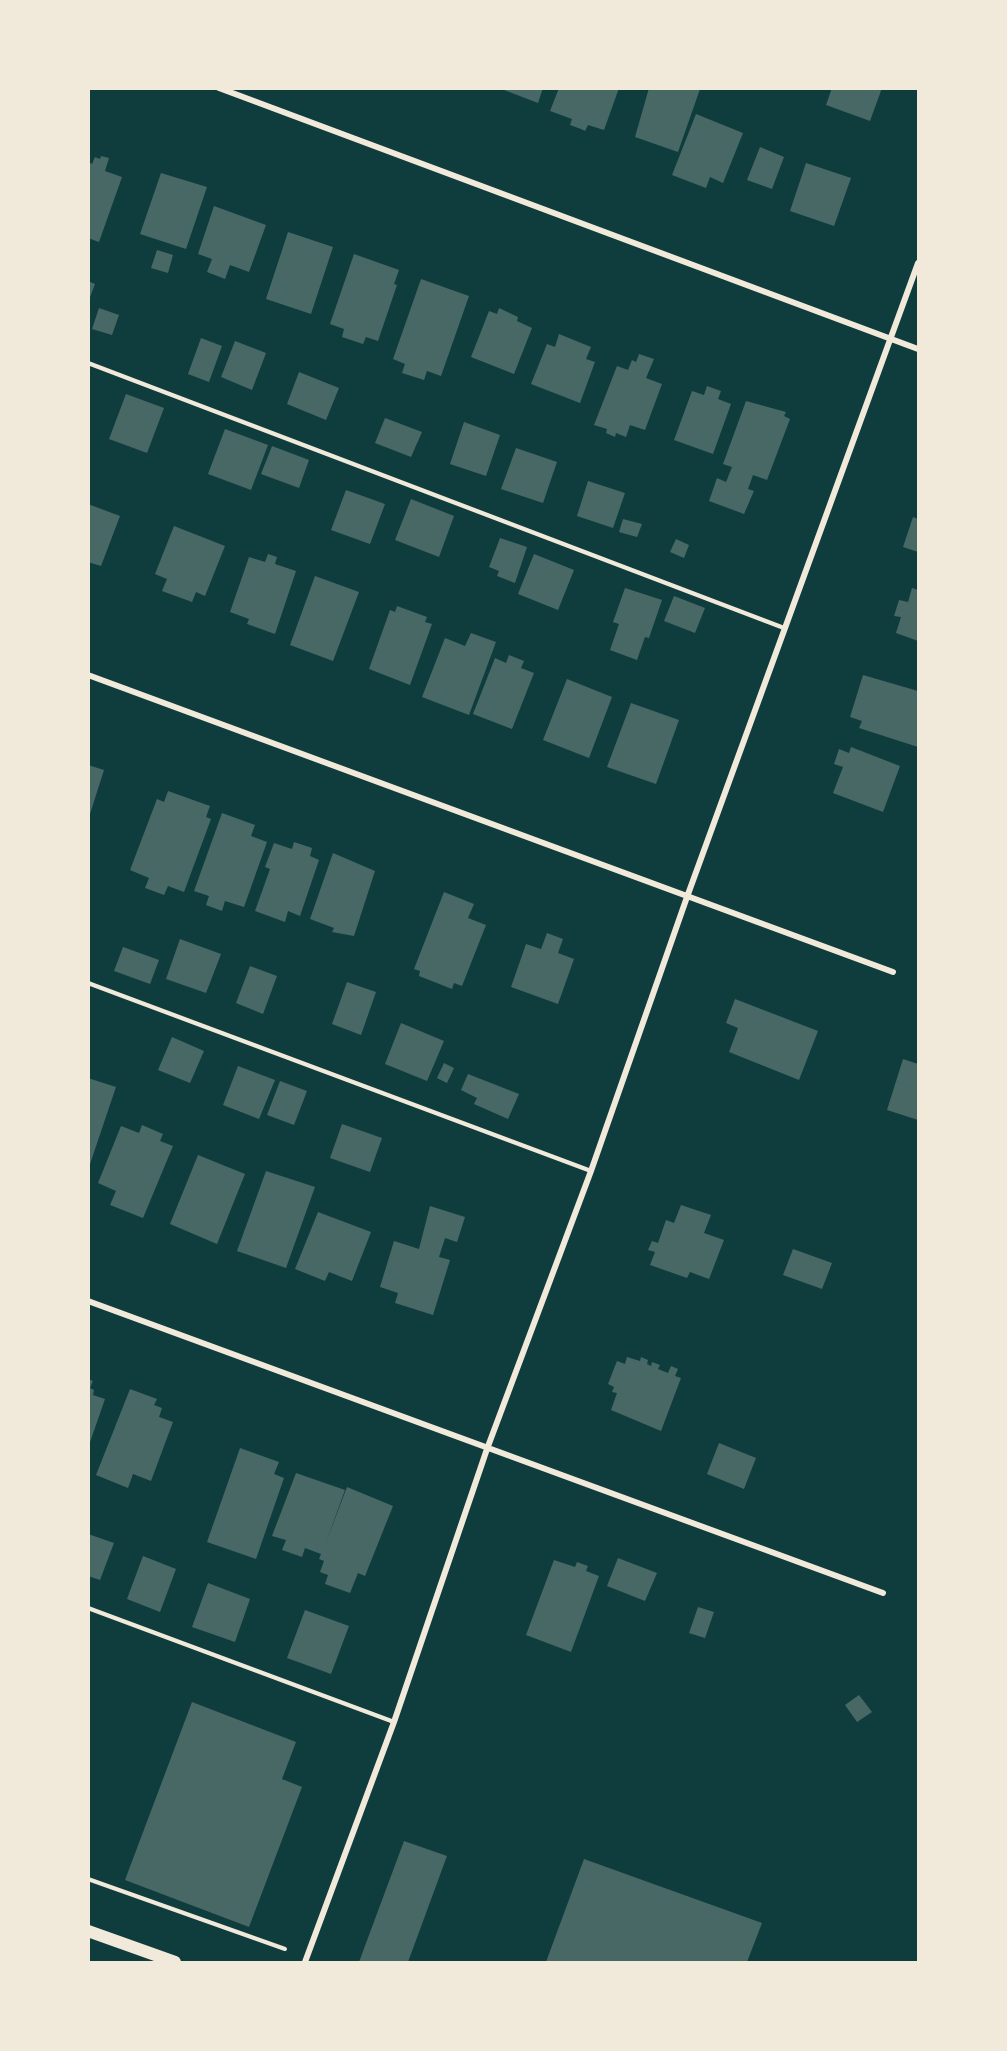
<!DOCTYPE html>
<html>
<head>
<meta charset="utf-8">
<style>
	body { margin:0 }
	#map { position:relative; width:1007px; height:2051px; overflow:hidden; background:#0f3d3e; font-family:"Fira Sans Condensed",sans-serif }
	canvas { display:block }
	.frame { position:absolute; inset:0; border:90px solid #f1e9da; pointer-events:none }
</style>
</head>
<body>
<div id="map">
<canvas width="1007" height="2051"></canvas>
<div class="frame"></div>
</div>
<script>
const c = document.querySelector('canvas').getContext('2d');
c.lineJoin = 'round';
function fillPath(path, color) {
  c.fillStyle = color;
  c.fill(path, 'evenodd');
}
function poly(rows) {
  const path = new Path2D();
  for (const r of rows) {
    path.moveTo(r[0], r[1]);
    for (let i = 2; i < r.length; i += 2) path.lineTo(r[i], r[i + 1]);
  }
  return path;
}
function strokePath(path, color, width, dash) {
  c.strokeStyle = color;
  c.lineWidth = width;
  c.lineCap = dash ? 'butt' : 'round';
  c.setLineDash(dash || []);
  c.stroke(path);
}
fillPath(poly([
	[499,88,543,88,538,103],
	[559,88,619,88,604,130,588,125,585,131,581,129,570,125,572,119,550,111],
	[649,88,700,89,678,152,635,137],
	[832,88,882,88,870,121,826,105],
	[696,114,743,133,723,183,710,177,706,188,672,175],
	[760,147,784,157,772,189,747,180],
	[101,156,109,158,105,171,122,177,99,242,88,238,88,162,92,164,95,157,100,159],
	[806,163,851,178,834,226,790,211],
	[161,173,207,187,186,249,140,234],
	[214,206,266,225,249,272,230,265,225,279,207,272,212,259,198,254],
	[288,232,333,247,311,314,266,299],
	[157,250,173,255,168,273,151,268],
	[354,254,399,270,394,284,397,285,378,341,366,337,363,344,342,337,344,329,330,324],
	[421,279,469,296,441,376,427,371,424,380,402,373,405,364,393,359],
	[88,281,95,284,89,300,88,300],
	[99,308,119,315,112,335,92,329],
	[499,308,518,317,517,321,532,328,514,374,471,357,489,311,497,314],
	[559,334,591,347,586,359,595,362,580,403,531,384,547,344,555,347],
	[201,338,222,346,209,382,188,374],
	[235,341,266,353,252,390,221,377],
	[639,354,654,359,646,378,662,384,645,430,630,425,626,437,616,433,615,437,606,433,607,429,594,425,617,366,628,370,632,360,636,362],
	[299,372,339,388,326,420,287,404],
	[707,386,721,391,718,399,731,404,713,454,674,440,692,391,704,395],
	[126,394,164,408,147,453,109,439],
	[746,401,786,412,784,416,790,419,767,480,753,475,748,489,754,491,744,514,709,501,717,478,726,482,732,467,723,464],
	[385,418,422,432,411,457,375,443],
	[464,422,500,435,486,476,450,464],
	[225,429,268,445,251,490,208,474],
	[272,446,309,460,299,488,261,474],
	[516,448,557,462,543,503,501,489],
	[588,481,625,493,613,528,577,516],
	[346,490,385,504,370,544,331,530],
	[411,499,454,516,439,557,395,540],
	[88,504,120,516,101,566,88,562],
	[913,517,918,519,918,552,903,547],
	[623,519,642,524,637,537,619,532],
	[174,526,225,546,205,596,196,592,192,602,162,591,167,579,155,574],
	[500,538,527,547,515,583,497,576,499,571,489,567],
	[676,539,689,545,684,558,670,552],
	[268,554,277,557,275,564,296,571,275,634,247,624,249,619,230,612,249,557,265,562],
	[534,554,574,570,558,610,518,594],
	[315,576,359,592,333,661,290,645],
	[625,588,662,600,649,638,645,637,637,660,610,650,619,624,613,622],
	[912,588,918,590,918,641,896,633,901,617,894,616,899,600,908,602],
	[674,596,705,608,695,633,664,621],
	[397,606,427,617,425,622,432,624,410,685,369,669,390,610,395,612],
	[471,633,496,642,469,715,422,697,445,638,465,646],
	[509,655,524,661,521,668,534,673,512,729,473,714,495,658,506,663],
	[863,675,918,691,918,747,859,728,862,721,850,717],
	[567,679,612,697,589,758,543,740],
	[631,703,679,720,656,784,607,767],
	[851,747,900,766,883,812,833,793,843,767,834,764,839,749,849,753],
	[88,765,104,770,89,817,88,817],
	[168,791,210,806,206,817,211,819,184,892,168,886,164,895,145,888,149,878,130,870,157,799,164,802],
	[222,813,255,825,251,836,267,842,244,907,225,901,222,911,206,905,209,896,194,891],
	[294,842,312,848,310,856,319,860,300,916,288,911,285,922,255,911,270,869,265,867,274,843,292,849],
	[333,853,375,871,354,936,332,932,334,928,310,919],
	[444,892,474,904,468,918,486,925,462,986,454,983,452,989,419,976,420,971,414,969],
	[547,933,563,939,558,953,574,959,558,1004,511,987,526,944,541,949],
	[180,939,221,954,206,993,166,979],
	[123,947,159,960,150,984,114,971],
	[250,966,277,976,263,1014,236,1003],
	[347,982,376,992,361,1035,332,1024],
	[735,999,818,1031,799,1080,729,1052,738,1028,726,1023],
	[401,1023,444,1041,427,1081,385,1064],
	[172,1037,204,1051,190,1083,158,1070],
	[903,1059,918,1064,918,1120,887,1110],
	[444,1063,454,1068,447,1083,437,1078],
	[238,1066,275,1080,259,1119,223,1105],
	[468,1074,519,1094,508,1119,474,1104,477,1098,461,1090],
	[88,1078,116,1087,89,1167,88,1167],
	[280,1081,307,1091,294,1125,267,1115],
	[342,1124,382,1138,370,1172,330,1158],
	[142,1125,163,1134,160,1141,173,1146,143,1218,110,1205,116,1191,98,1183,121,1126,139,1133],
	[198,1155,245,1174,217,1244,170,1224],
	[266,1171,315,1187,286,1268,237,1251],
	[681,1205,711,1215,704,1233,724,1240,709,1279,690,1272,687,1278,650,1265,655,1252,648,1250,652,1241,658,1243,666,1220,674,1223],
	[430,1206,465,1217,457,1242,445,1238,439,1257,450,1260,433,1315,395,1303,398,1293,380,1287,394,1241,419,1249],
	[318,1212,371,1232,352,1281,329,1272,325,1281,295,1269],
	[793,1249,832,1263,822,1289,783,1275],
	[627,1357,640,1361,641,1357,648,1360,647,1364,651,1366,652,1362,660,1365,658,1369,668,1373,671,1366,678,1369,675,1376,681,1378,661,1431,611,1410,617,1393,612,1392,614,1387,608,1384,617,1361,625,1364],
	[88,1379,93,1381,90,1388,94,1390,93,1395,105,1399,89,1445],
	[130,1389,157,1399,154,1405,162,1408,159,1417,173,1422,151,1481,133,1474,128,1488,96,1475],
	[719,1443,756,1458,744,1489,707,1474],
	[240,1448,279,1462,274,1474,284,1478,256,1559,207,1542],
	[296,1473,345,1490,325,1545,347,1487,393,1506,365,1576,358,1573,350,1593,325,1584,328,1575,320,1572,324,1561,319,1559,321,1554,305,1548,302,1557,282,1550,286,1540,272,1536],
	[88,1534,114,1543,100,1580,88,1576],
	[143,1556,176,1569,160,1612,127,1599],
	[618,1558,657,1573,645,1601,607,1586],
	[554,1560,575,1567,577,1562,588,1566,586,1571,599,1576,571,1652,526,1635],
	[208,1583,250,1599,235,1642,192,1627],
	[698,1607,714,1612,705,1638,689,1633],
	[305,1610,349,1626,331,1674,287,1658],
	[859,1695,872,1712,857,1722,845,1705],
	[192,1702,296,1742,282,1779,302,1787,249,1927,125,1880],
	[404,1841,447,1856,408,1962,359,1962],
	[584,1859,762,1923,747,1962,546,1962]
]), '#486865');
strokePath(poly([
	[88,1879,285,1949]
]), '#f1e9da', 4);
strokePath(poly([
	[88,363,784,628],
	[88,983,591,1171],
	[88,1608,394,1722]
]), '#f1e9da', 4.5);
strokePath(poly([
	[219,88,918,349],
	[88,675,893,972],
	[88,1301,883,1593],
	[305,1962,394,1722,487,1449,591,1171,687,897,918,263]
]), '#f1e9da', 6);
strokePath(poly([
	[88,1931,175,1962]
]), '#f1e9da', 12);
</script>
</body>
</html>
